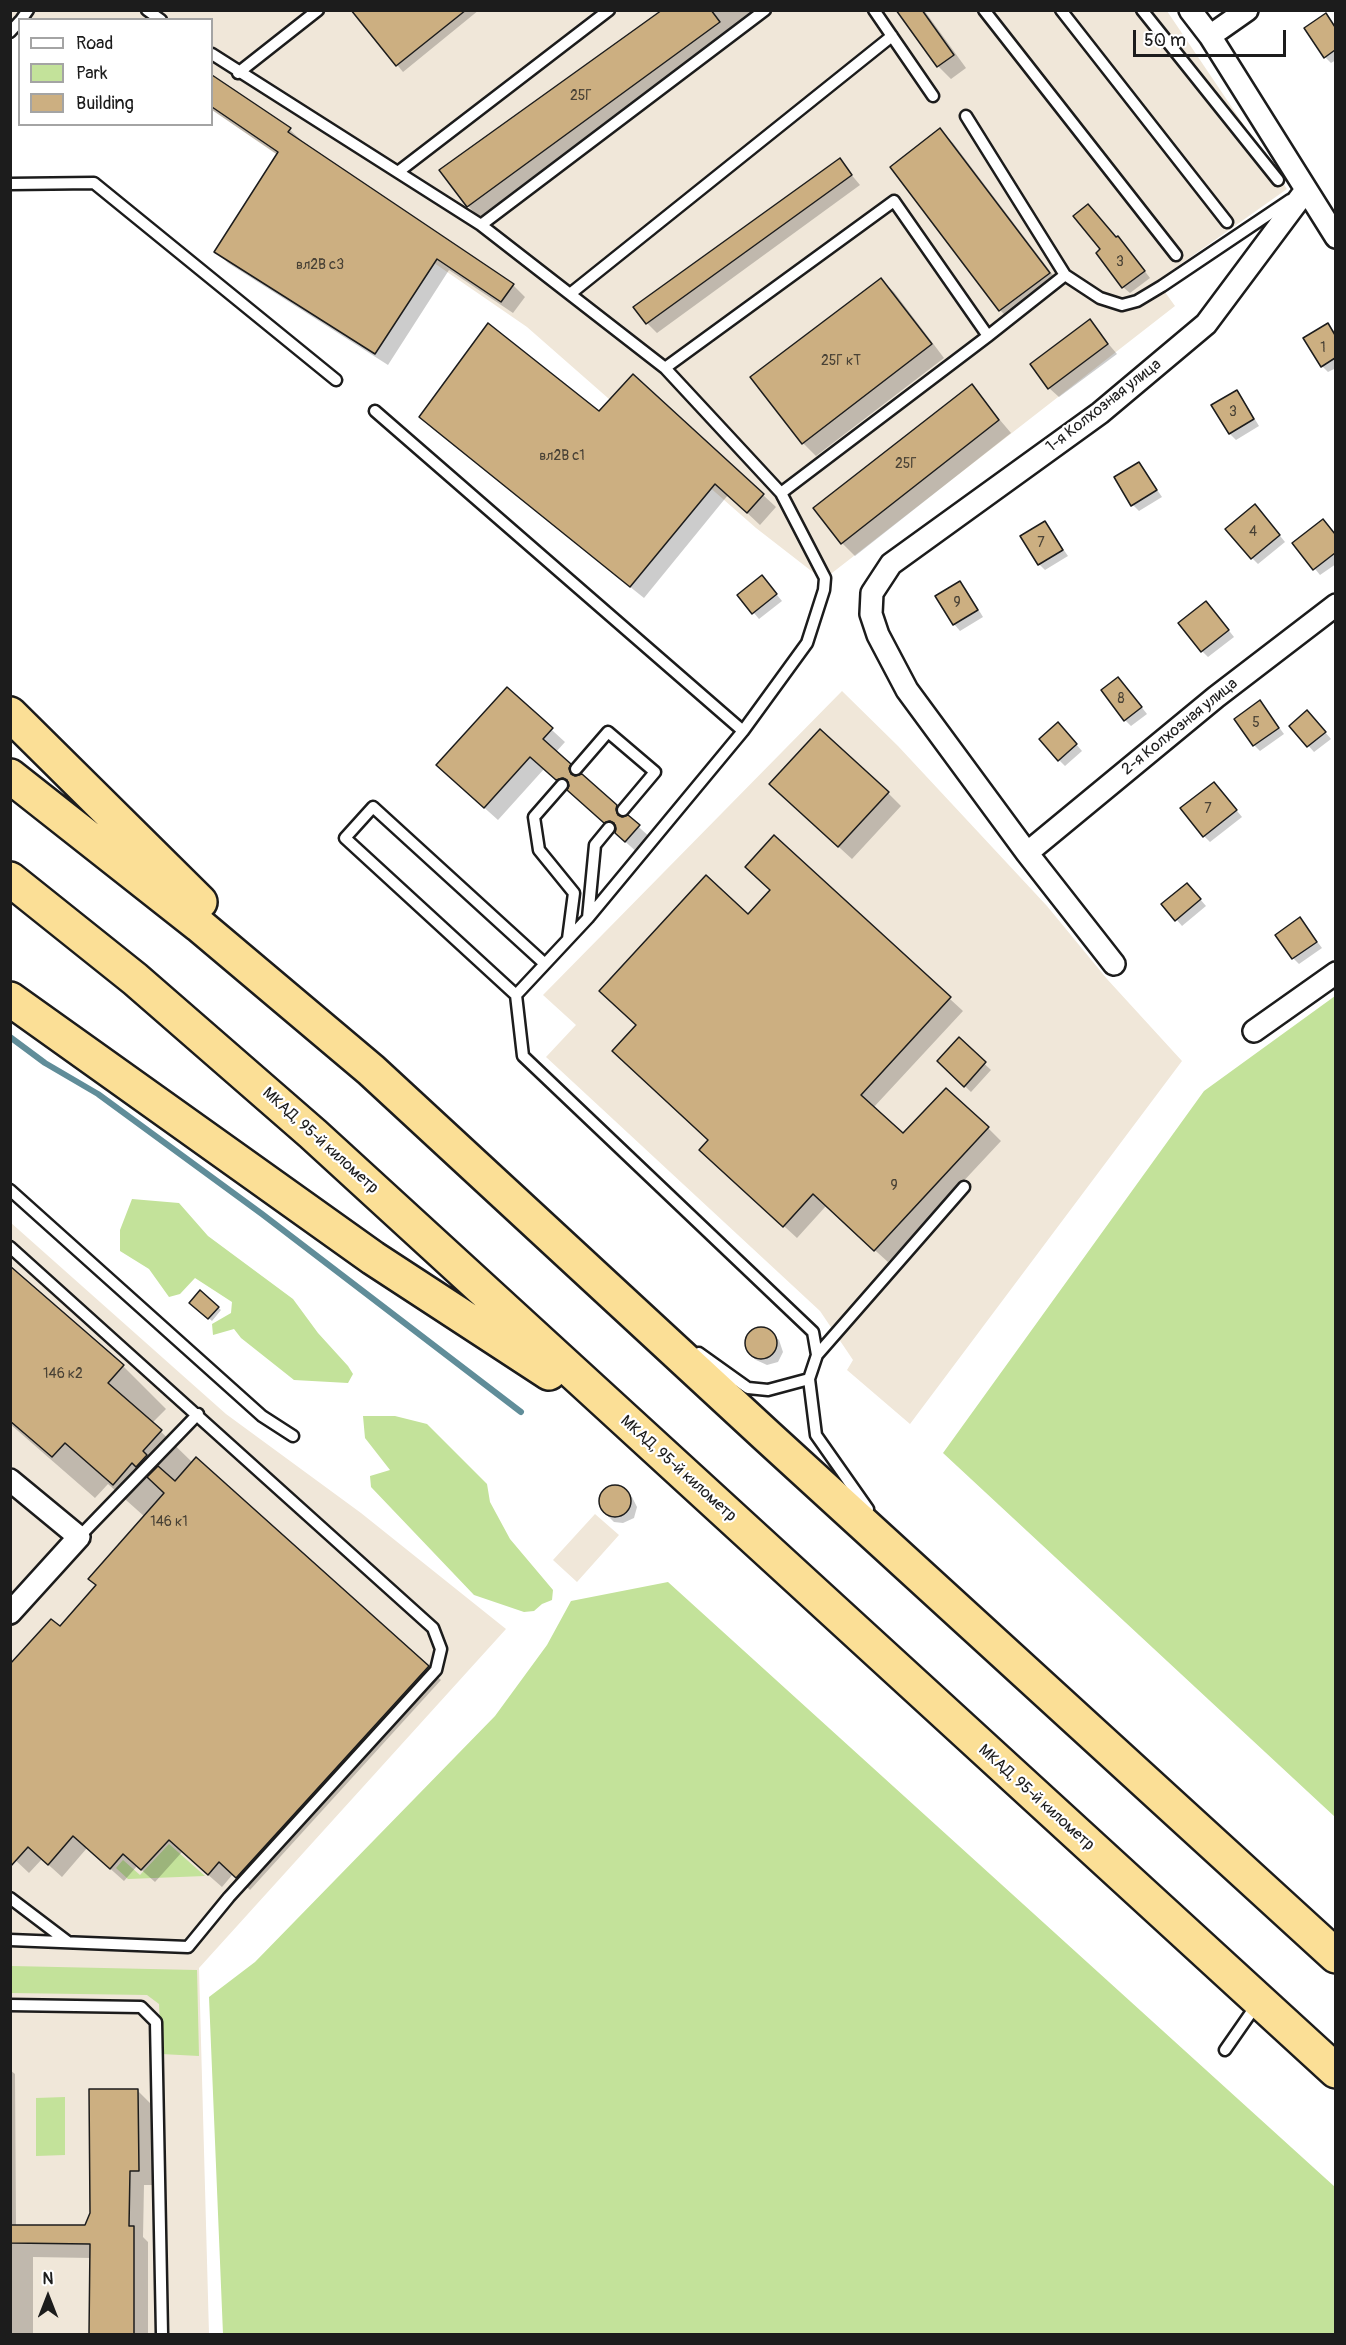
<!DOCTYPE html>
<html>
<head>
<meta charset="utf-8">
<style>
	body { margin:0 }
	#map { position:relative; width:1346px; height:2345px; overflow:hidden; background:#fff; font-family:Pangolin,sans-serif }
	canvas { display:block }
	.frame { position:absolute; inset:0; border:12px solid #1c1c1c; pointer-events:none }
	.legend { position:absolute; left:18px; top:18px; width:195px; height:108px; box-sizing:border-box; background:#fff; border:2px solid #a4a4a4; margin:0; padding:8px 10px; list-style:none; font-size:18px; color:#1c1c1c }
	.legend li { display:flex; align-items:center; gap:12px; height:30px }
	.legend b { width:30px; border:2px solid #a4a4a4 }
	.north { position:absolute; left:18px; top:2267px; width:60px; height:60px; -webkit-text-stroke:4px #fff; paint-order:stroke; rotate:0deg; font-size:16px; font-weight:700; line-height:24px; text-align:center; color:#1c1c1c }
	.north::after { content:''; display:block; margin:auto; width:21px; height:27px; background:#1c1c1c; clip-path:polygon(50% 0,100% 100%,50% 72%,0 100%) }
	.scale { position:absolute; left:1133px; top:30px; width:153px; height:27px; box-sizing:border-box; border:3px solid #1c1c1c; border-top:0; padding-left:8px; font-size:18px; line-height:21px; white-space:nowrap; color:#1c1c1c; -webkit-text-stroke:4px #fff; paint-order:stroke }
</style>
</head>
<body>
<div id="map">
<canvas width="1346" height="2345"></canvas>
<div class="frame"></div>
<ul class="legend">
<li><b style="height:8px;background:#fff"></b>Road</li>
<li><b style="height:16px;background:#c3e29a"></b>Park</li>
<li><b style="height:16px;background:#ccaf81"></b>Building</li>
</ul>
<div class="north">N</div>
<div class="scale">50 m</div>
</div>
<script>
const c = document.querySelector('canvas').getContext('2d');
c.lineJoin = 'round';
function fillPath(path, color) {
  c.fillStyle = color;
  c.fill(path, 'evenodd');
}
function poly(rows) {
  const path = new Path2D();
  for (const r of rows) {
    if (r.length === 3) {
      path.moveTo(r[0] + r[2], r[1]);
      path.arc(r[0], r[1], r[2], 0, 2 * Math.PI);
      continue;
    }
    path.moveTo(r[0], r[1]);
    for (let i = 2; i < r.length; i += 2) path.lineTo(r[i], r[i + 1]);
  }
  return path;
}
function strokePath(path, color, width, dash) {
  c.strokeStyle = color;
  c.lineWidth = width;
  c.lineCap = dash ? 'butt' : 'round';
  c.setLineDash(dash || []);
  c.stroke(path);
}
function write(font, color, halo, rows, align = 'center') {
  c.font = font + ' Pangolin,sans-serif';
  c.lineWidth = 4.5;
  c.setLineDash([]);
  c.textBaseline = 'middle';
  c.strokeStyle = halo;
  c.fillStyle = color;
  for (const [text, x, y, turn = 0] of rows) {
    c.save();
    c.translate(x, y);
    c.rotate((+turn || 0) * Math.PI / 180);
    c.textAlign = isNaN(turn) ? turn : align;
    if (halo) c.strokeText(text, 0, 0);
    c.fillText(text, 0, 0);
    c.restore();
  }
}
fillPath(poly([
	[11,10,1167,11,1287,189,1157,281,1175,306,823,580,756,528,527,327,212,110,212,20,20,20,19,29,11,28],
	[842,691,898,746,1047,906,1107,979,1182,1061,910,1424,847,1370,853,1360,820,1311,546,1057,576,1025,543,995],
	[10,1222,226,1414,361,1513,506,1629,199,1968,209,2334,11,2334],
	[595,1514,619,1535,577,1582,553,1560]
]), '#f0e7d9');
fillPath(poly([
	[1335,996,1335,1817,943,1453,1204,1091],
	[132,1199,179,1203,208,1236,293,1299,318,1333,348,1366,353,1374,348,1383,294,1380,241,1338,234,1329,213,1335,212,1324,231,1313,232,1302,195,1278,180,1294,169,1297,149,1269,120,1251,120,1230],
	[363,1416,395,1416,427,1424,487,1484,490,1502,510,1539,553,1590,552,1600,542,1604,534,1611,524,1612,474,1595,371,1487,370,1476,390,1470,365,1438],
	[668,1582,1335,2187,1335,2334,223,2334,209,1997,255,1962,495,1716,547,1645,571,1601],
	[169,1844,205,1876,128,1879,116,1868,123,1860,140,1875],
	[11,1966,197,1970,199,2056,161,2054,159,2004,147,1995,11,1993],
	[65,2097,65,2155,36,2156,36,2098]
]), '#c3e29a');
fillPath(poly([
	[366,10,479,10,403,72,358,17],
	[665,10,762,10,480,218,468,206],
	[898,10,924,10,966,68,951,79,938,66],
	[1326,15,1336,26,1336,60,1331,63,1325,57],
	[212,77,290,130,302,141,513,285,525,297,513,313,449,270,388,365,228,263,216,251,278,155,212,110],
	[940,130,953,143,1062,287,1013,323,1000,310,892,167],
	[839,160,860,185,657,333,647,323,636,308],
	[1117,239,1124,244,1150,278,1130,293,1123,287],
	[881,280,894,292,944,358,816,456,803,443],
	[1089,321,1117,354,1059,397,1049,388],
	[1328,325,1336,333,1336,368,1328,372,1322,366],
	[971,386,1011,433,855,556,842,543],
	[1236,392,1242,398,1259,426,1236,440,1230,434,1213,406],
	[600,413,763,495,776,507,760,525,728,495,644,598,434,430,421,417],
	[1139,463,1162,497,1139,511,1133,505],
	[1261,512,1285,542,1258,564,1252,558],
	[1323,521,1336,535,1336,564,1320,575,1294,543],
	[1045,523,1068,556,1045,570,1039,564],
	[960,583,966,589,983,617,960,631,954,624],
	[768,584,782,601,759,619,739,595],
	[1212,609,1234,637,1208,657,1202,651],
	[1124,685,1147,714,1131,726,1125,720],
	[507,689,565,742,556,752,652,839,639,854,544,769,498,820,451,778],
	[1260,702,1284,734,1260,751,1254,745],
	[1313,718,1331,739,1314,752,1291,726],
	[1064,730,1082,751,1065,766,1059,760],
	[1220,790,1242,817,1210,842,1204,836],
	[888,793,901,806,852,859,784,797],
	[774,837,963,1011,873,1108,904,1135,988,1128,1001,1141,888,1262,826,1206,797,1238,714,1162,710,1141,748,916,771,891],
	[1193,891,1206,906,1182,926,1176,919],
	[1300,919,1322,948,1299,964,1293,958],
	[959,1040,991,1070,971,1092,939,1061],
	[10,1268,123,1366,166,1409,152,1423,193,1463,196,1460,441,1680,250,1890,233,1874,222,1887,182,1852,155,1882,137,1866,124,1881,87,1848,62,1877,42,1859,29,1873,12,1857,60,1628,97,1586,145,1517,108,1484,95,1498,10,1424],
	[201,1292,221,1310,212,1321,191,1303],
	[762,1328,772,1334,779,1340,783,1352,778,1362,767,1365,756,1360,749,1353,746,1342,751,1332],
	[614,1486,625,1490,632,1497,637,1507,634,1518,623,1523,614,1522,608,1516,600,1502,604,1491],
	[10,2070,15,2074,16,2227,91,2227,138,2091,152,2105,153,2185,144,2185,143,2237,148,2242,148,2334,91,2334,91,2258,33,2257,33,2334,10,2334]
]), '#0003');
strokePath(poly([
	[10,1037,45,1063,98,1094,262,1214,521,1412]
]), '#608d99', 6);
const building = poly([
	[351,10,466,10,396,66,351,10],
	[662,10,711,10,720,22,467,207,439,170,662,10],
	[896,10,922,10,954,55,937,67,896,10],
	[1326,13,1335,27,1335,50,1324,58,1304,28,1326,13],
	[212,75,291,128,288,132,514,284,501,302,437,259,375,354,214,252,278,152,212,107,212,75],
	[940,128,1050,273,999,311,890,167,940,128],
	[840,158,852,175,646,324,633,307,840,158],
	[1088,204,1116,237,1118,236,1145,271,1122,288,1096,253,1100,249,1073,216,1088,204],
	[881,278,932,344,802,444,750,377,881,278],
	[1090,319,1108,344,1048,389,1030,364,1090,319],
	[488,323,599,411,633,374,764,494,747,513,715,484,630,587,419,417,488,323],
	[1328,323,1335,335,1335,358,1321,367,1303,338,1328,323],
	[972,384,999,420,841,544,813,508,972,384],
	[1237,390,1254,419,1229,434,1211,405,1237,390],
	[1139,462,1157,490,1131,506,1114,477,1139,462],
	[1255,504,1280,535,1251,559,1225,529,1255,504],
	[1323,519,1335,534,1335,553,1313,570,1292,543,1323,519],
	[1045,521,1063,550,1038,565,1020,536,1045,521],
	[762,575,777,594,752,614,737,595,762,575],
	[960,581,978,610,953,625,935,596,960,581],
	[1206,601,1229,630,1201,652,1178,623,1206,601],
	[1118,677,1142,707,1124,721,1101,690,1118,677],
	[507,687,553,728,543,739,571,764,569,768,571,774,575,776,582,774,617,805,616,809,618,815,622,817,628,815,640,825,625,842,615,833,616,829,614,823,610,821,604,823,567,790,569,786,567,780,563,778,556,780,530,757,484,808,436,765,507,687],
	[1260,700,1279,728,1253,746,1234,719,1260,700],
	[1307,710,1326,732,1307,747,1289,726,1307,710],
	[1058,722,1077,744,1058,761,1039,739,1058,722],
	[820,729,889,792,838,847,769,784,820,729],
	[1214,782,1237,810,1203,837,1180,808,1214,782],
	[774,835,951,997,861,1095,903,1133,946,1088,989,1127,874,1251,813,1194,783,1227,699,1150,708,1140,612,1051,636,1025,599,991,706,875,748,914,770,890,745,867,774,835],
	[1187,883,1201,899,1175,921,1161,904,1187,883],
	[1300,917,1317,942,1292,959,1275,935,1300,917],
	[959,1037,986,1062,964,1087,937,1061,959,1037],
	[10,1266,124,1365,108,1383,162,1430,143,1451,147,1455,136,1467,132,1463,113,1485,65,1443,52,1457,10,1421,10,1266],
	[200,1290,219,1307,208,1319,189,1303,200,1290],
	[761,1343,16],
	[196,1457,429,1666,236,1878,219,1862,208,1875,169,1840,141,1870,123,1854,110,1869,73,1836,48,1865,28,1847,10,1867,10,1664,51,1619,60,1626,96,1585,88,1579,164,1493,147,1477,158,1466,175,1481,196,1457],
	[615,1501,16],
	[89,2089,138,2089,139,2171,130,2171,129,2226,134,2226,134,2334,89,2334,90,2244,10,2243,10,2225,85,2225,90,2213,89,2089]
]);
fillPath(building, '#ccaf81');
strokePath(building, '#1c1c1c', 1.5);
const lane = poly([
	[147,10,161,20],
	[874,10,933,96],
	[984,10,1176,255],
	[1061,10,1227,222],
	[1142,10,1278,180],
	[21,20,28,10],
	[10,32,20,21],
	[212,54,481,225,665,368,781,493,825,578,824,590,807,643,743,731,588,918,516,995],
	[238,73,318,10],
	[398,172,609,10],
	[10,184,94,183,336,380],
	[481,225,765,10],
	[1065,275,1100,298,1122,305,1137,301,1162,286,1290,200],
	[570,294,892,36],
	[665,368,894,201,988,336],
	[375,411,743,731],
	[781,493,988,336,1065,275,966,116],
	[576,769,608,732,655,772,623,810],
	[562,785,534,817,539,850,574,893,568,939],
	[588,918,595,845,609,828],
	[545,964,373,807,345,838,516,995,523,1056,813,1332,817,1355,809,1379],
	[10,1190,262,1416,293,1436],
	[10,1247,433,1628,441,1649,436,1670,229,1897,188,1947,10,1940],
	[699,1353,748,1388,768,1390,809,1379,816,1435,868,1509],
	[817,1355,964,1187],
	[79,1537,198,1414],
	[10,1898,68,1942],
	[10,2005,141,2007,156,2022,162,2334],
	[1225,2050,1257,2004]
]);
const street = poly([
	[1190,10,1210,36,1336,237],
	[1210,36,1247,10],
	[1027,853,1216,697,1336,605],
	[1114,964,1027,853,907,690,878,635,871,614,872,593,891,564,1100,413,1206,324,1306,190],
	[1254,1031,1336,973],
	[10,1480,79,1537,10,1613]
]);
const highway = poly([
	[10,714,200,902],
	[10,776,199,925,371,1070,767,1436,1336,1956],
	[10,879,135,979,313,1134,1336,2071],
	[10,999,373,1258,549,1373]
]);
strokePath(lane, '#1c1c1c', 15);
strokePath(street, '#1c1c1c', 26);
strokePath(highway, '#1c1c1c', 38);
strokePath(lane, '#fff', 10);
strokePath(street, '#fff', 21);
strokePath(highway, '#fbdf96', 33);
write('14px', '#484135', null, [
	["25Г",581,96],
	["3",1120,262],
	["вл2В с3",320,265],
	["1",1323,348],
	["25Г кТ",841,361],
	["3",1233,412],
	["вл2В с1",562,456],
	["25Г",906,464],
	["4",1253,532],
	["7",1041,543],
	["9",957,603],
	["8",1121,699],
	["5",1256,723],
	["7",1208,809],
	["9",894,1186],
	["146 к2",63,1374],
	["146 к1",169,1522]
]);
write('16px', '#1c1c1c', '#fff', [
	["1-я Колхозная улица",1104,406,-38],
	["2-я Колхозная улица",1180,727,-39],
	["МКАД, 95-й километр",320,1141,42],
	["МКАД, 95-й километр",678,1469,42],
	["МКАД, 95-й километр",1036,1798,42]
]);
</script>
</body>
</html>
